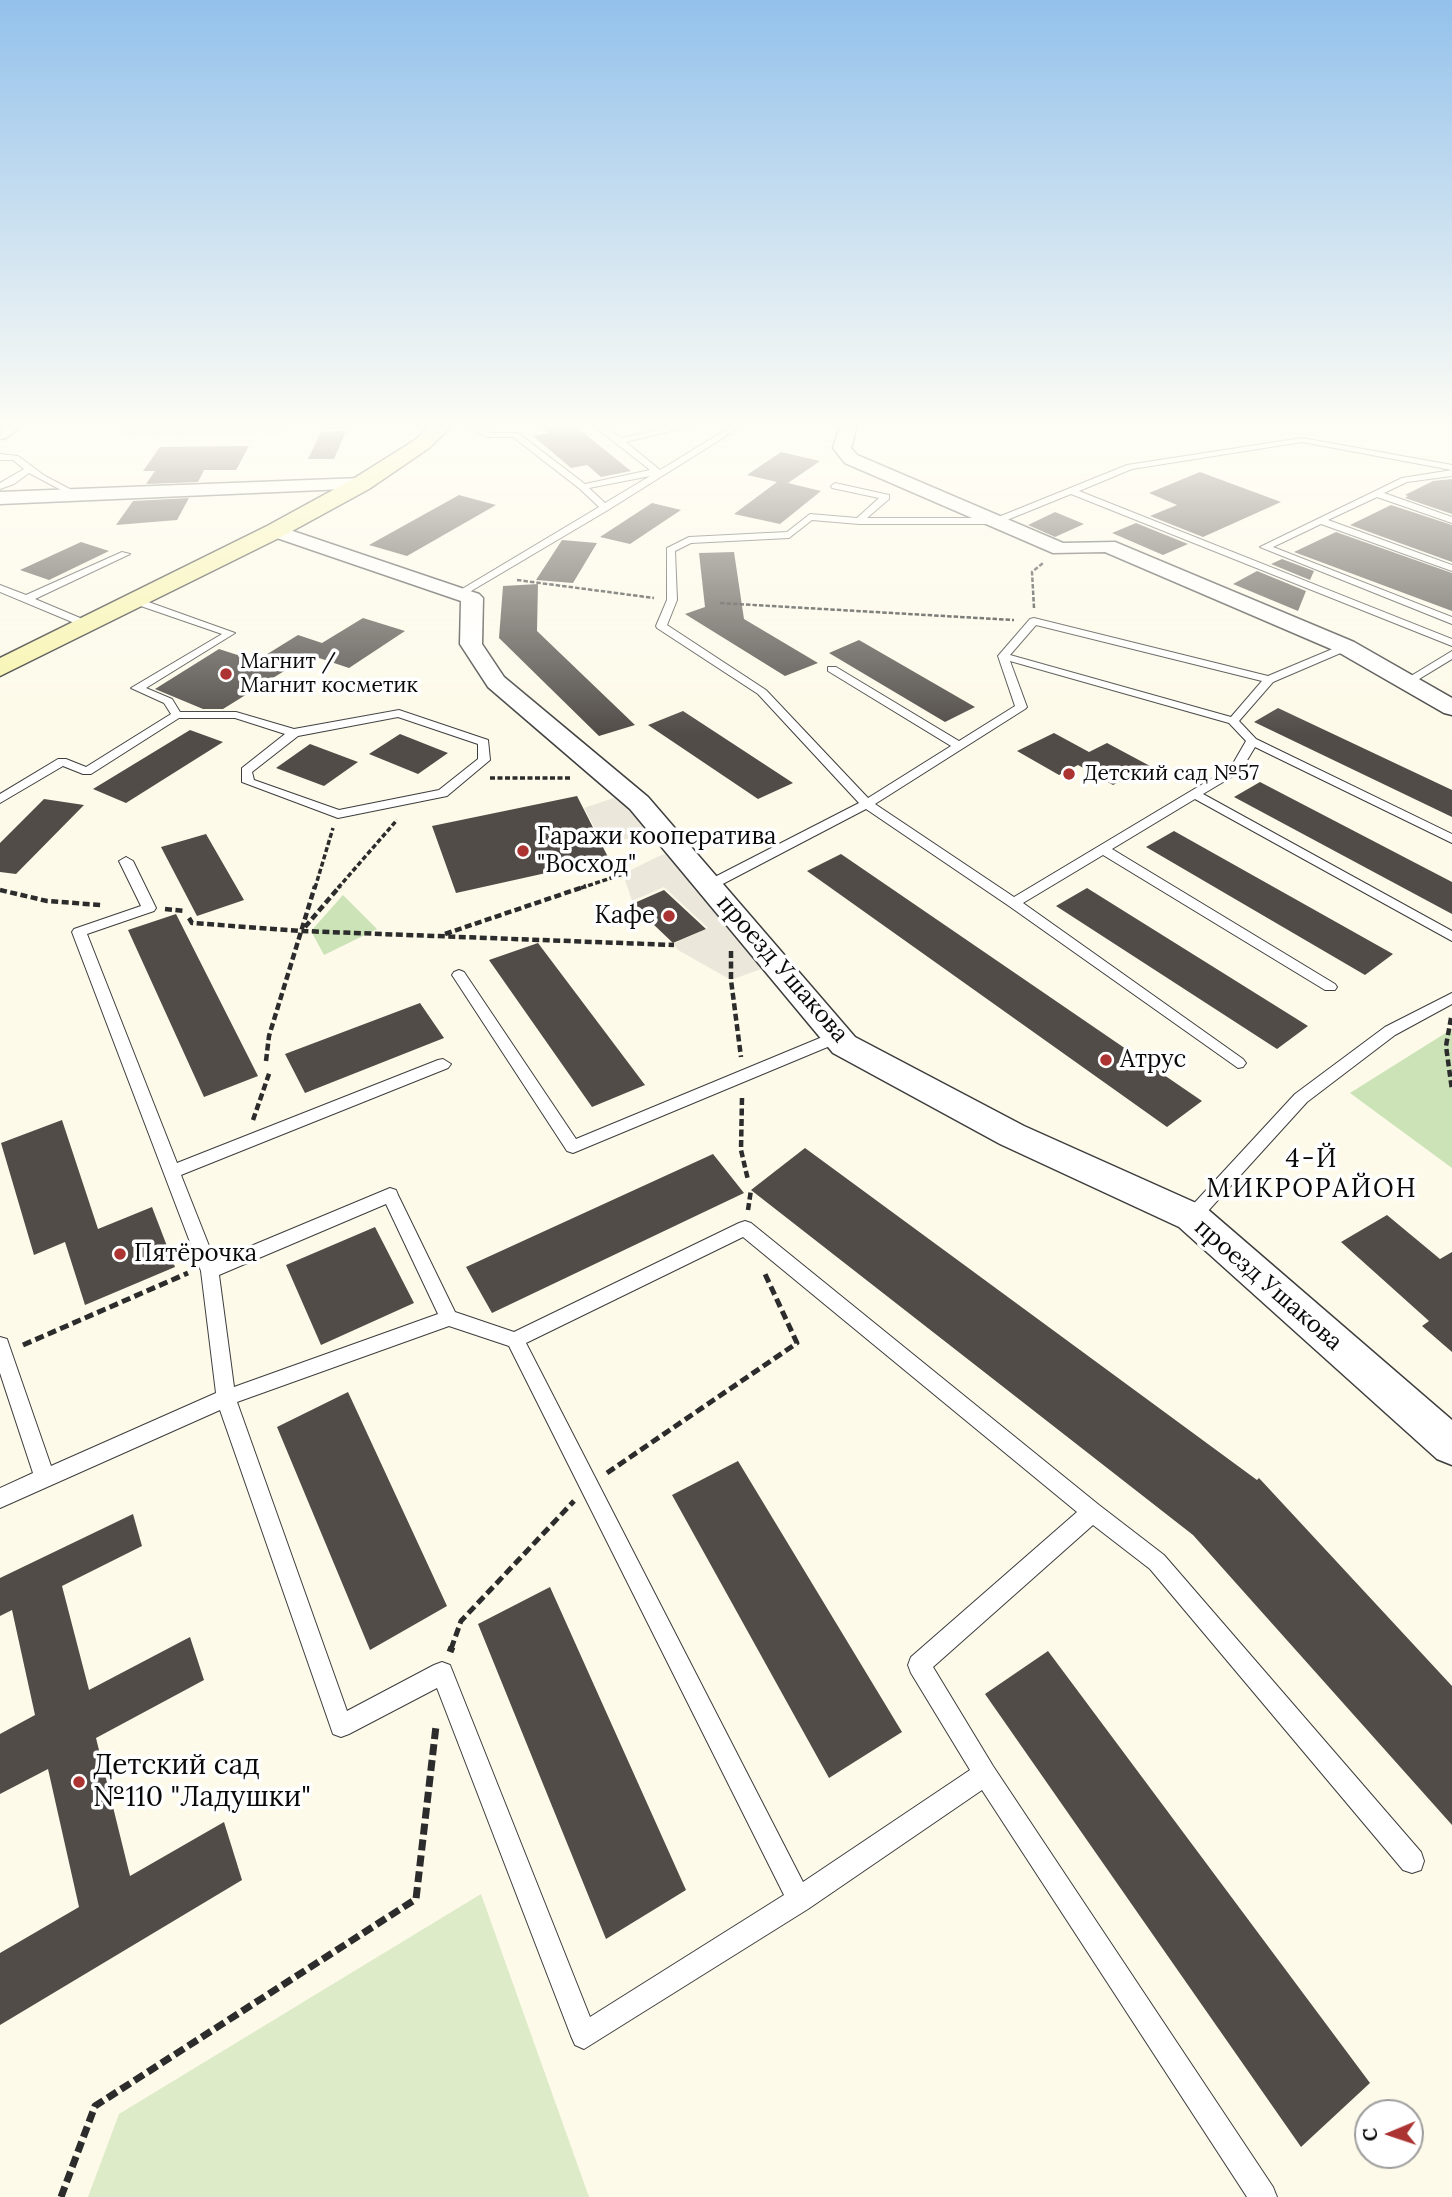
<!DOCTYPE html>
<html>
<head>
<meta charset="utf-8">
<style>
	body { margin:0 }
	#map { position:relative; width:1452px; height:2197px; overflow:hidden; background:#fdfae9; font-family:Lora,serif }
	canvas { display:block }
	.north { position:absolute; left:1354px; top:2099px; width:70px; height:70px; box-sizing:border-box; background:#fff; border:2px solid #9d9d9d; border-radius:50%; rotate:268deg; font-size:19px; font-weight:700; line-height:28px; text-align:center; color:#0a0a0a }
	.north::after { content:''; display:block; margin:auto; width:24px; height:32px; background:#ab3331; clip-path:polygon(50% 0,100% 100%,50% 72%,0 100%) }
</style>
</head>
<body>
<div id="map">
<canvas width="1452" height="2197"></canvas>
<div class="north">С</div>
</div>
<script>
const c = document.querySelector('canvas').getContext('2d');
c.lineJoin = 'round';
function fillPath(path, color) {
  c.fillStyle = color;
  c.fill(path, 'evenodd');
}
function poly(rows) {
  const path = new Path2D();
  for (const r of rows) {
    path.moveTo(r[0], r[1]);
    for (let i = 2; i < r.length; i += 2) path.lineTo(r[i], r[i + 1]);
  }
  return path;
}
function strokePath(path, color, width, dash) {
  c.strokeStyle = color;
  c.lineWidth = width;
  c.lineCap = dash ? 'butt' : 'round';
  c.setLineDash(dash || []);
  c.stroke(path);
}
function write(font, color, halo, rows, align = 'center') {
  c.font = font + ' Lora,serif';
  c.lineWidth = 7;
  c.setLineDash([]);
  c.textBaseline = 'middle';
  c.strokeStyle = halo;
  c.fillStyle = color;
  for (const [text, x, y, turn = 0] of rows) {
    c.save();
    c.translate(x, y);
    c.rotate((+turn || 0) * Math.PI / 180);
    c.textAlign = isNaN(turn) ? turn : align;
    if (halo) c.strokeText(text, 0, 0);
    c.fillText(text, 0, 0);
    c.restore();
  }
}
fillPath(poly([
	[127,426,287,426,283,433,122,434],
	[343,895,377,929,324,955,311,931],
	[1452,1029,1452,1168,1350,1093]
]), '#cbe3b7');
fillPath(poly([
	[481,1894,589,2197,88,2197,119,2114]
]), '#ddebc8');
fillPath(poly([
	[625,794,661,833,603,843,584,808],
	[676,851,772,965,731,980,678,950,673,944,708,928,664,887,632,901,623,874,659,856]
]), '#ebe7da');
fillPath(poly([
	[539,426,575,426,631,471,601,477,587,465,571,468,533,436,548,433],
	[346,431,334,459,308,459,321,432],
	[249,446,236,470,204,470,198,482,146,484,155,471,143,471,160,447],
	[781,452,820,461,788,483,821,491,780,524,734,514,777,482,747,475],
	[1200,472,1281,502,1203,537,1150,516,1177,505,1149,493],
	[1452,479,1452,514,1405,498,1408,496,1405,495,1433,481],
	[459,495,496,505,407,556,369,545],
	[189,498,177,520,116,525,133,501],
	[652,503,681,510,630,544,600,537],
	[1391,505,1452,525,1452,562,1350,525],
	[1055,512,1084,524,1055,537,1028,525],
	[1136,523,1188,544,1163,555,1112,533],
	[1336,532,1452,573,1452,611,1294,552],
	[562,540,597,543,573,583,536,580],
	[81,542,109,551,49,580,20,570],
	[734,552,744,619,818,663,785,676,685,614,705,607,699,553],
	[1282,559,1314,571,1310,580,1271,564],
	[1257,571,1306,591,1298,611,1233,584],
	[538,584,537,631,635,725,599,736,499,638,503,586],
	[363,618,405,631,349,668,310,655,223,709,203,709,155,689,219,649,256,661,298,635,322,643],
	[859,640,975,707,945,722,829,653],
	[1278,708,1452,790,1452,817,1254,722],
	[683,711,793,783,758,799,648,725],
	[190,730,223,742,126,803,93,789],
	[1054,733,1089,752,1107,743,1150,766,1113,785,1078,765,1059,775,1017,751],
	[400,734,448,753,418,774,369,754],
	[310,744,358,762,324,786,276,768],
	[1260,782,1452,882,1452,914,1234,797],
	[577,796,609,859,456,893,432,826],
	[44,799,84,805,16,874,0,872,0,843],
	[1174,831,1393,954,1365,975,1146,847],
	[206,834,244,900,197,916,161,847],
	[841,854,1202,1101,1167,1127,807,871],
	[1087,888,1308,1026,1277,1049,1056,906],
	[664,890,706,929,673,943,632,904],
	[176,914,258,1076,204,1097,128,930],
	[538,943,645,1085,592,1107,489,960],
	[420,1003,444,1038,305,1093,285,1054],
	[62,1120,98,1229,152,1207,175,1267,85,1305,65,1242,34,1255,1,1143],
	[805,1148,1257,1480,1259,1478,1452,1686,1452,1825,1193,1535,751,1190],
	[713,1154,744,1193,492,1313,466,1267],
	[1387,1215,1440,1259,1452,1252,1452,1352,1422,1326,1429,1321,1341,1242],
	[375,1227,414,1303,321,1345,286,1265],
	[348,1392,447,1606,370,1650,277,1427],
	[738,1461,902,1732,829,1778,672,1495],
	[133,1514,142,1546,62,1586,89,1690,190,1637,204,1680,96,1738,130,1876,224,1822,242,1880,0,2025,0,1953,79,1907,48,1769,0,1794,0,1734,35,1715,12,1610,0,1616,0,1578],
	[550,1587,686,1890,606,1939,478,1624],
	[1048,1651,1370,2083,1301,2147,985,1694]
]), '#514c48');
const lane = poly([
	[468,426,479,426,491,433,518,433,585,484,650,470,594,426,604,426,621,438,676,426,692,426,626,442,660,470,732,426,742,426,608,510,461,597,457,596,457,592,599,507,580,489,513,437,486,437,468,426],
	[650,476,605,503,589,488,650,476],
	[1302,438,1452,465,1452,476,1407,482,1384,493,1452,517,1452,523,1377,497,1328,520,1452,565,1452,571,1321,524,1273,547,1452,617,1452,624,1260,547,1402,478,1452,470,1302,442,1132,469,1079,491,1452,639,1452,646,1071,494,997,524,859,524,812,520,789,538,691,543,675,551,677,600,667,625,766,690,868,798,951,746,828,671,828,667,836,667,959,741,1015,706,998,656,1030,619,1034,618,1268,676,1342,645,1350,645,1350,649,1273,682,1239,721,1256,739,1452,834,1452,843,1255,747,1240,772,1203,794,1452,931,1452,941,1195,799,1112,849,1335,984,1337,987,1335,990,1325,990,1103,855,1023,903,1243,1059,1246,1063,1243,1067,1238,1068,1009,906,866,809,715,888,705,888,705,882,859,803,758,694,657,628,656,626,667,600,667,548,689,537,787,532,810,514,857,518,879,498,832,488,831,486,835,483,889,495,889,499,867,518,996,518,1127,465,1302,438],
	[1036,625,1262,681,1231,717,1010,655,1036,625],
	[1010,661,1229,723,1246,741,1231,767,1014,897,875,804,1025,709,1027,707,1010,661],
	[0,454,18,456,45,476,83,496,76,498,29,473,14,484,0,489,0,483,24,469,13,460,0,460,0,454],
	[122,552,130,554,35,599,92,623,92,627,84,627,0,592,0,585,26,595,122,552],
	[132,599,140,599,235,633,146,688,172,699,180,712,236,712,294,729,399,710,488,740,490,760,447,796,338,818,242,782,242,768,285,734,235,718,179,718,91,774,83,774,63,766,0,803,0,794,58,759,66,759,86,767,171,714,164,703,131,688,222,634,132,603,132,599],
	[398,717,478,744,478,759,439,790,339,810,254,780,252,772,298,736,398,717],
	[1452,651,1452,659,1411,684,1401,682,1452,651],
	[126,857,133,861,156,908,154,911,87,934,177,1163,438,1060,443,1059,451,1064,448,1068,181,1175,215,1261,390,1188,396,1190,398,1195,455,1312,514,1332,739,1223,745,1221,751,1223,1099,1505,1164,1555,1421,1852,1424,1861,1421,1870,1412,1873,1403,1870,1150,1569,1093,1525,933,1667,993,1766,1273,2187,1277,2197,1247,2197,982,1790,808,1909,584,2049,575,2045,571,2036,437,1688,349,1734,341,1737,333,1734,220,1410,0,1508,0,1488,33,1473,0,1373,0,1337,7,1339,9,1345,51,1466,216,1393,201,1271,72,932,74,929,141,906,119,861,126,857],
	[386,1204,438,1314,234,1387,219,1275,386,1204],
	[743,1237,1077,1512,911,1657,908,1665,911,1673,970,1770,803,1882,526,1343,743,1237],
	[449,1326,509,1346,784,1895,590,2017,450,1665,442,1662,434,1665,347,1711,237,1402,449,1326],
	[459,970,464,972,576,1139,832,1033,842,1033,845,1037,842,1041,573,1153,567,1151,454,978,452,975,454,972,459,970],
	[1452,993,1452,1004,1395,1035,1307,1102,1198,1222,1192,1224,1186,1222,1183,1217,1186,1212,1295,1094,1385,1027,1452,993]
]);
const street = poly([
	[21,426,6,438,0,439,1,426,21,426],
	[840,426,857,426,851,448,857,455,1063,543,1115,542,1354,642,1452,698,1452,715,1444,713,1338,652,1105,552,1053,553,845,463,833,448,840,426],
	[361,478,368,480,370,484,368,488,0,504,0,492,361,478],
	[275,525,479,594,483,598,482,644,504,677,648,797,855,1037,1024,1126,1205,1207,1452,1420,1452,1465,1437,1459,1179,1227,1000,1144,833,1053,630,809,488,687,460,644,461,601,268,535,265,531,268,527,275,525]
]);
const secondary = poly([
	[430,426,452,426,429,448,369,489,283,536,0,676,0,658,267,526,353,479,415,440,430,426]
]);
strokePath(lane, '#3d3d3d', 2);
strokePath(street, '#3d3d3d', 3);
strokePath(secondary, '#2c2c2c', 3);
strokePath(poly([
	[517,580,654,598],
	[720,603,1014,620],
	[1034,608,1032,572,1043,563]
]), '#2c2c2c', 2.5, [4.5, 2]);
strokePath(poly([
	[490,778,572,778],
	[315,888,333,828],
	[338,888,397,820],
	[581,888,623,874]
]), '#2c2c2c', 3.5, [5, 2.5]);
strokePath(poly([
	[0,890,47,901,101,905],
	[165,909,185,911],
	[189,918,192,923,302,931,674,945],
	[305,927,340,886],
	[445,934,586,886],
	[731,951,731,980,741,1057],
	[1451,1018,1446,1046,1452,1090],
	[266,1061,269,1036,315,886],
	[742,1098,741,1150,748,1180],
	[253,1120,270,1071],
	[748,1210,751,1190]
]), '#2c2c2c', 4.5, [7, 3.5]);
strokePath(poly([
	[23,1345,188,1273],
	[607,1473,797,1343,765,1274],
	[451,1649,461,1621,574,1501]
]), '#2c2c2c', 5, [9, 4.5]);
strokePath(poly([
	[450,1652,452,1647],
	[61,2197,95,2106,416,1899,436,1726]
]), '#2c2c2c', 7, [11, 5]);
fillPath(lane, '#fff');
fillPath(street, '#fff');
fillPath(secondary, '#f7f3aa');
const sky = c.createLinearGradient(0, 0, 0, 734);
sky.addColorStop(0, '#93c1eb');
sky.addColorStop(0.58, '#fefdf5');
sky.addColorStop(1, '#fefdf500');
c.fillStyle = sky;
c.fillRect(0, 0, 1452, 734);
for (const [x, y, r, color] of [
	[226,674,7,"#ab3331"],
	[1069,774,7,"#ab3331"],
	[523,851,7,"#ab3331"],
	[669,916,7,"#ab3331"],
	[1106,1060,7,"#ab3331"],
	[120,1254,7,"#ab3331"],
	[79,1782,7,"#ab3331"]
]) {
  const dot = new Path2D();
  dot.arc(x, y, r, 0, 2 * Math.PI);
  c.fillStyle = color;
  c.fill(dot);
  strokePath(dot, '#fff', 2.5);
}
write('21px', '#0a0a0a', '#fff', [
	["Магнит /",240,662],
	["Магнит косметик",240,686],
	["Детский сад №57",1083,774]
], 'left');
write('24px', '#0a0a0a', '#fff', [
	["Гаражи кооператива",537,837],
	["\"Восход\"",537,865],
	["Кафе",655,916,"right"],
	["Атрус",1120,1060],
	["Пятёрочка",134,1254]
], 'left');
write('24px', '#0a0a0a', '#fff', [
	["проезд Ушакова",782,969,49],
	["проезд Ушакова",1268,1285,41]
]);
c.letterSpacing = '2px';
write('26px', '#0a0a0a', '#fff', [
	["4-Й",1312,1160],
	["МИКРОРАЙОН",1312,1190]
]);
c.letterSpacing = '0px';
write('28px', '#0a0a0a', '#fff', [
	["Детский сад",93,1766],
	["№110 \"Ладушки\"",93,1798]
], 'left');
</script>
</body>
</html>
